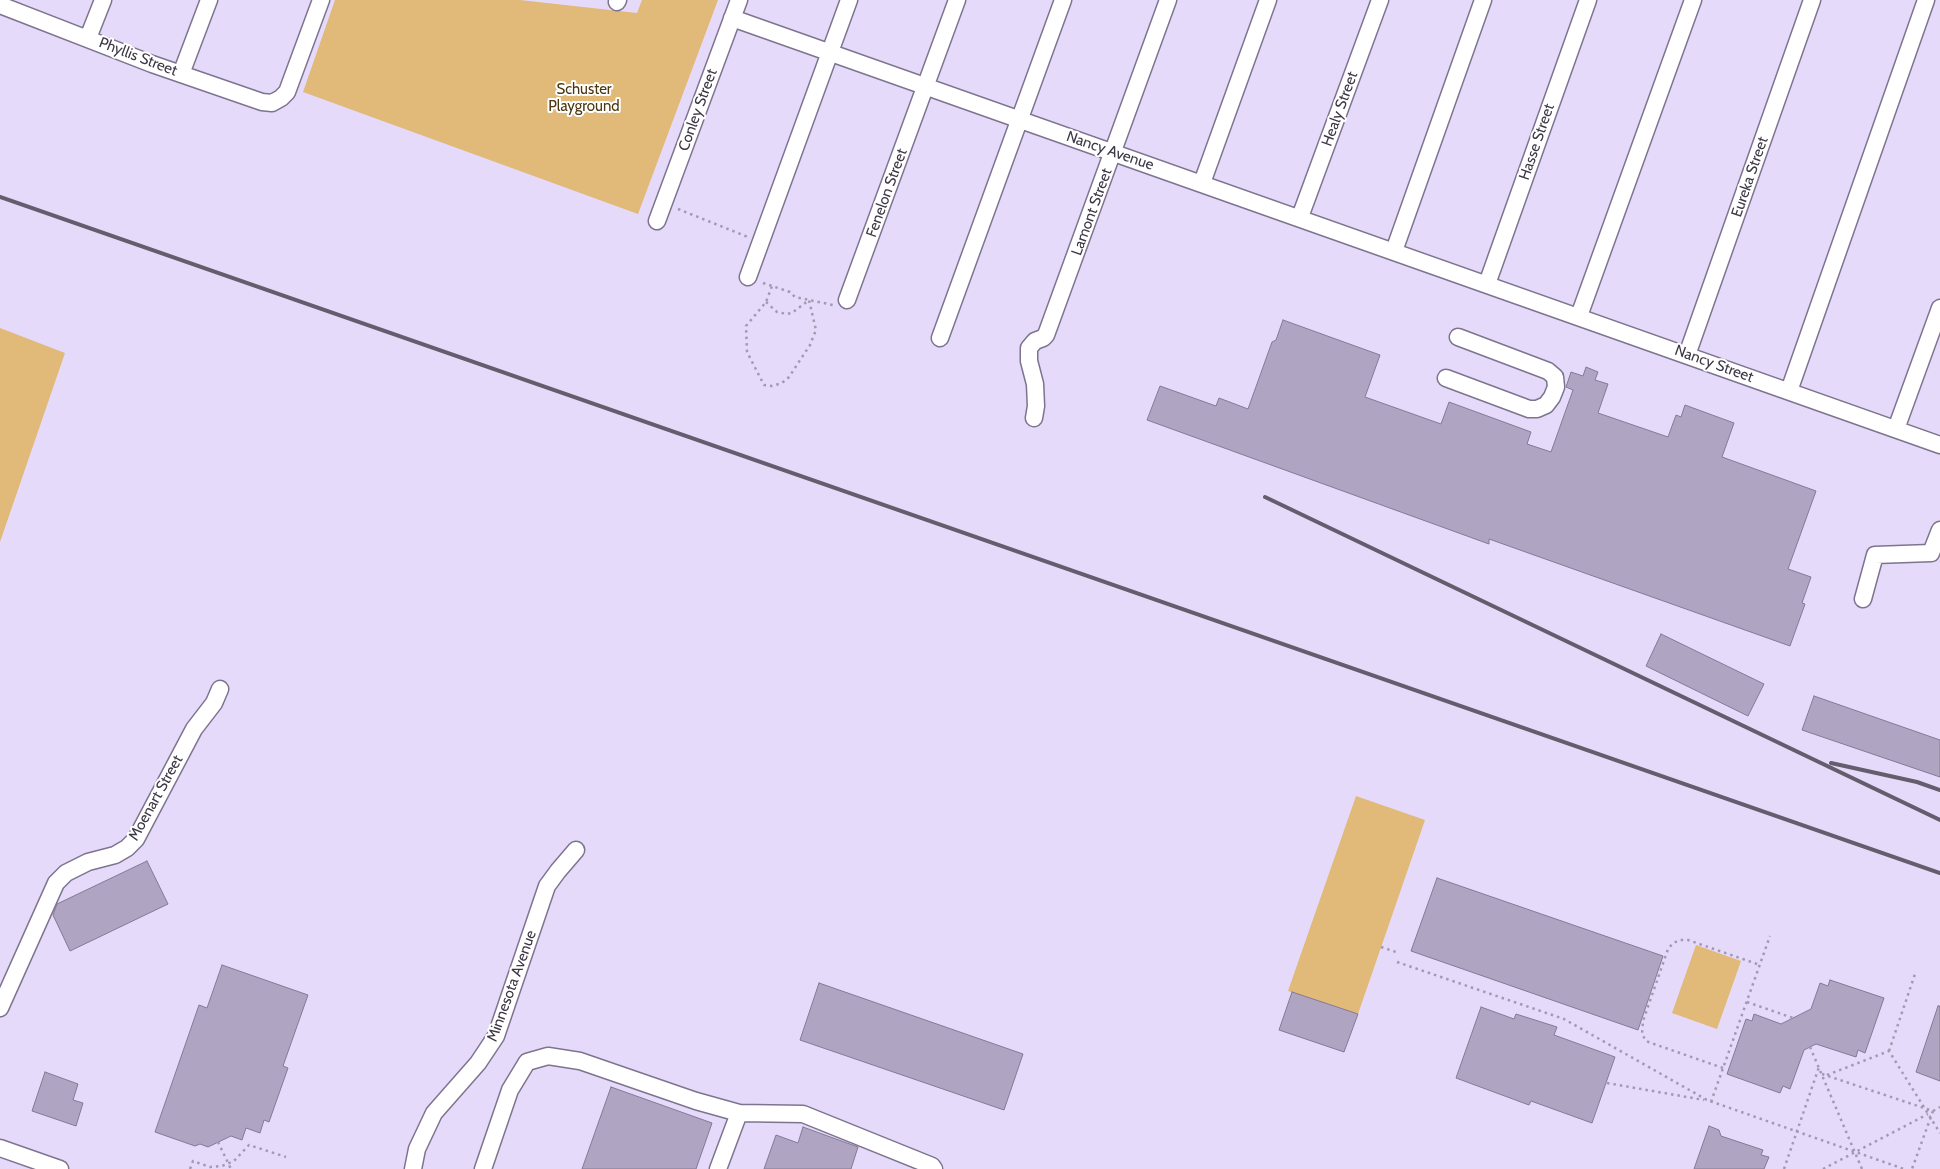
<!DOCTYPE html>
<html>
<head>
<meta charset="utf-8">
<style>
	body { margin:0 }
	canvas { display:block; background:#e5daf9 }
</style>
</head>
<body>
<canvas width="1940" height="1169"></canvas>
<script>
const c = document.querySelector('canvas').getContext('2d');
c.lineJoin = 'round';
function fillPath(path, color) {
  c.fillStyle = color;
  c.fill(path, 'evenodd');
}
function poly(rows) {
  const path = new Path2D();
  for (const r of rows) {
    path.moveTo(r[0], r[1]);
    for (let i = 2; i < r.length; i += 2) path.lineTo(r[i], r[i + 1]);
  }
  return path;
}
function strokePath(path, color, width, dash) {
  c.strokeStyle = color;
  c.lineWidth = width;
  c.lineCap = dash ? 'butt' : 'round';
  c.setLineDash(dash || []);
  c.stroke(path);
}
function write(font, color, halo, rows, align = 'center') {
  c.font = font + ' Cabin,sans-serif';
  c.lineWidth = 4;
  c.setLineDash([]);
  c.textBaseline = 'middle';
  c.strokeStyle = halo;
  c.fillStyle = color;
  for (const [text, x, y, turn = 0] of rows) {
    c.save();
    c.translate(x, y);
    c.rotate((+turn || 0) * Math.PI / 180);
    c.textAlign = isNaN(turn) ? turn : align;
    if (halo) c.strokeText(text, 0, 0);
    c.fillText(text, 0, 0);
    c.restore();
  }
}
fillPath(poly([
	[335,0,520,0,637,13,642,0,718,0,638,214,303,92],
	[0,328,65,353,0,542],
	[1356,796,1425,820,1358,1014,1288,991],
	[1696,945,1741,961,1717,1029,1672,1013]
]), '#e1b978');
const building = poly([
	[1283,320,1380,355,1365,397,1441,424,1449,402,1531,432,1527,444,1551,452,1573,390,1566,387,1571,372,1583,376,1586,367,1598,372,1595,380,1608,384,1598,413,1668,437,1676,415,1681,417,1685,405,1734,423,1722,457,1816,491,1788,569,1811,577,1802,603,1805,604,1790,646,1489,539,1489,544,1147,420,1160,386,1216,406,1219,398,1248,409,1272,342,1276,340,1283,320],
	[1661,634,1764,684,1748,716,1646,666,1661,634],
	[1814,696,1940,740,1940,777,1802,730,1814,696],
	[147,861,168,904,70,951,53,915,57,904,147,861],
	[1437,878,1663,956,1638,1030,1411,951,1437,878],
	[222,965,308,995,283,1066,288,1068,269,1122,264,1120,260,1133,246,1128,242,1140,231,1136,208,1147,200,1144,195,1146,155,1132,199,1005,207,1008,222,965],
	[1830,980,1884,998,1865,1053,1858,1050,1856,1057,1816,1044,1804,1050,1790,1089,1783,1086,1780,1093,1727,1074,1746,1019,1752,1021,1754,1014,1781,1024,1811,1009,1820,983,1828,986,1830,980],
	[819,983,1023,1054,1004,1110,800,1040,819,983],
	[1292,992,1358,1014,1344,1052,1279,1030,1292,992],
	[1938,1006,1940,1006,1940,1081,1916,1072,1938,1006],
	[1481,1007,1514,1019,1516,1014,1557,1027,1554,1035,1615,1057,1592,1123,1531,1101,1529,1105,1456,1078,1481,1007],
	[45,1072,78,1084,73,1100,83,1103,76,1126,32,1111,45,1072],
	[611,1087,712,1123,696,1169,582,1169,611,1087],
	[1709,1126,1719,1130,1721,1136,1763,1150,1761,1155,1769,1157,1764,1169,1694,1169,1709,1126],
	[803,1127,858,1147,851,1169,764,1169,776,1135,798,1143,803,1127]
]);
fillPath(building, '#afa5c2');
strokePath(building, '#847a97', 1);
const minor = poly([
	[617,2,618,0],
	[0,5,152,64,262,102,272,103,281,98,287,92,321,0],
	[732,18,1940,445],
	[88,38,103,0],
	[181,74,209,0],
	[1202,183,1268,0],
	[1300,217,1380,0],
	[657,221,739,0],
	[1394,251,1483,0],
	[748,277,849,0],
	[1487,284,1588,0],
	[847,300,957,0],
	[1579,316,1693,0],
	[940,338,1063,0],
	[1687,355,1812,0],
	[1446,378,1529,409,1537,409,1546,405,1552,397,1556,387,1555,377,1548,371,1458,337],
	[1789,391,1926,0],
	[1034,418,1036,406,1035,384,1029,361,1029,348,1035,341,1043,338,1046,335,1168,0],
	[1896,429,1940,308],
	[1863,599,1875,555,1931,553,1940,530],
	[0,1008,56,883,66,873,88,862,115,855,127,848,136,839,194,729,214,703,220,689],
	[0,1148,60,1169],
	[413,1169,417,1149,434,1113,478,1063,496,1036,547,886,558,871,576,850],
	[483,1169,510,1090,527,1062,548,1056,580,1061,696,1101,739,1113],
	[718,1169,739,1113,803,1114,932,1166,934,1169]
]);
strokePath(minor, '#7e7490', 19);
strokePath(poly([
	[678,209,748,237],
	[763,283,790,292,795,297,833,305],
	[766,302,777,312,787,314,792,313,809,300,816,330,810,345,789,377,782,383,772,386,764,385,747,352,746,326,766,302,772,286],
	[1381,947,1399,953],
	[1397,962,1564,1019,1707,1100,1904,1169],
	[1747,1002,1793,1018],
	[1810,1047,1862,1169],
	[1889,1051,1915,974],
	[1723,1068,1654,1044,1646,1041,1642,1034,1643,1021,1668,949,1673,943,1680,940,1688,940,1760,965],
	[1822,1074,1933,1111,1912,1169],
	[1827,1075,1889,1051,1940,1133],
	[1607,1083,1704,1100],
	[1711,1102,1770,936],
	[1933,1111,1940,1107],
	[218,1142,231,1169],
	[190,1169,193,1161,210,1167,222,1166,234,1161,249,1145,286,1157],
	[1784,1169,1819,1067],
	[1823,1169,1928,1114]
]), '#a29ab1', 2.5, [2.5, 4]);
strokePath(minor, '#fff', 16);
strokePath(poly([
	[0,197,1940,873],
	[1265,497,1940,820],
	[1831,763,1917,782,1940,790]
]), '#635d6e', 4);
write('15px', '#3d3845', '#fff', [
	["Phyllis Street",138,57,21],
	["Healy Street",1340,109,-70],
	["Conley Street",698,110,-70],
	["Hasse Street",1537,142,-71],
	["Nancy Avenue",1110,151,19],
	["Eureka Street",1750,177,-71],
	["Fenelon Street",887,193,-70],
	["Lamont Street",1092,212,-70],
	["Nancy Street",1714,364,20],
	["Moenart Street",156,798,-61],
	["Minnesota Avenue",512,986,-70]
]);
write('15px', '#4c360d', '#fff', [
	["Schuster",584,90],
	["Playground",584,107]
]);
</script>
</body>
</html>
